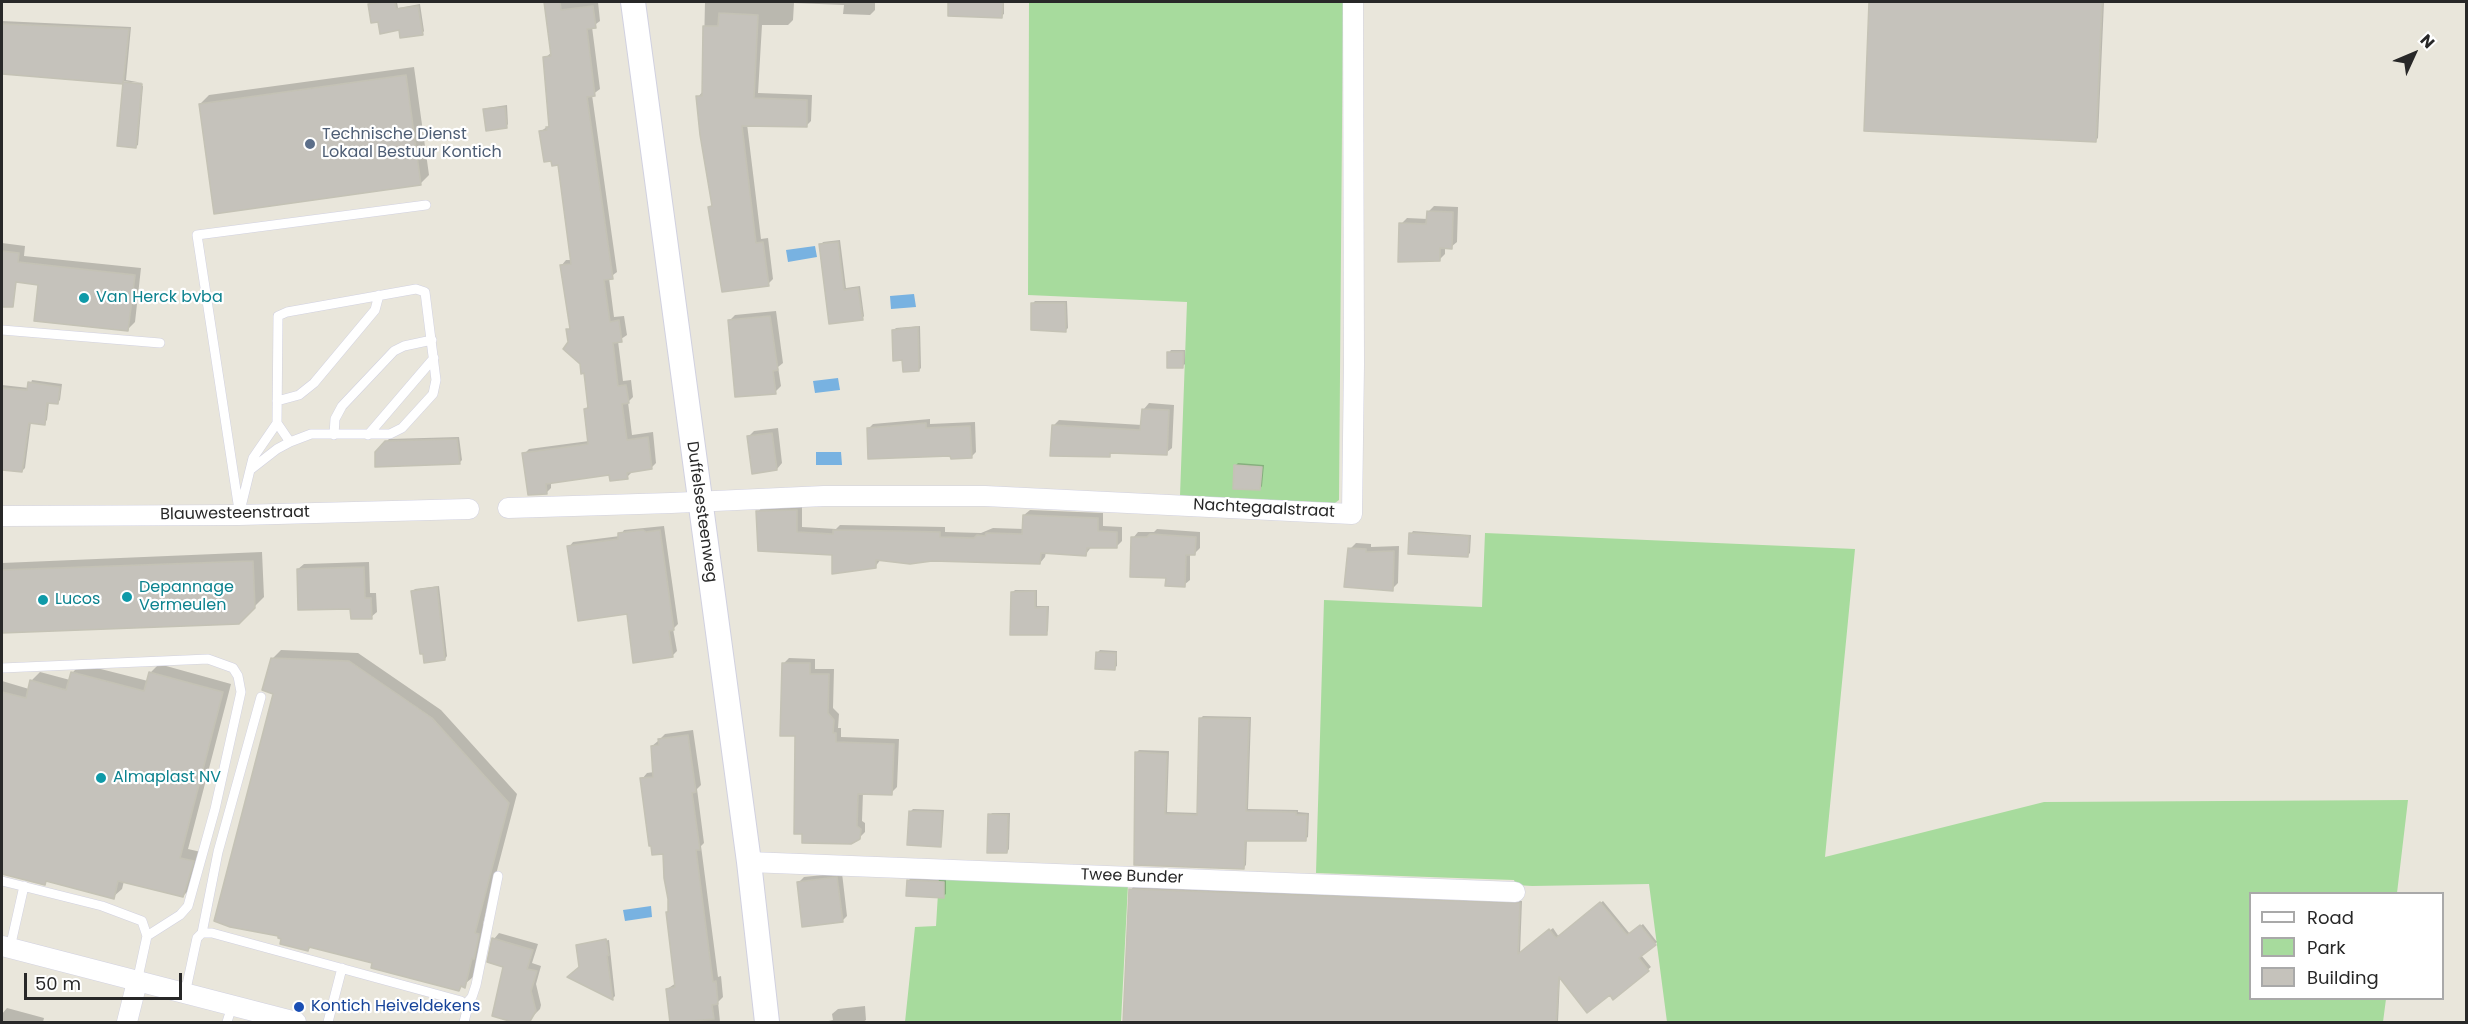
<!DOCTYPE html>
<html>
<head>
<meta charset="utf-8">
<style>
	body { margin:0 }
	#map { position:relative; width:2468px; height:1024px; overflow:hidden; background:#e9e6db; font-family:Poppins,sans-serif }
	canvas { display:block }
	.frame { position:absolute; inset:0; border:3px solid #282828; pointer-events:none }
	.legend { position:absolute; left:2249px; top:892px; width:195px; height:108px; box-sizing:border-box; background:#fff; border:2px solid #a9a9a9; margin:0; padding:8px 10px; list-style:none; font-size:18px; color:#282828 }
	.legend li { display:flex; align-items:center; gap:12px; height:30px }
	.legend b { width:30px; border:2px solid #a9a9a9 }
	.north { position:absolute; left:2384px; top:24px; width:60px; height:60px; -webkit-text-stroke:4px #fff; paint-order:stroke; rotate:46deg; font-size:16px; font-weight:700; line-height:24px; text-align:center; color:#282828 }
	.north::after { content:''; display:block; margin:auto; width:21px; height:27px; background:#282828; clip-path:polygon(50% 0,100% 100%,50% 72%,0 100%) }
	.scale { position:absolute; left:24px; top:973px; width:158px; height:27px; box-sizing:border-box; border:3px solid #282828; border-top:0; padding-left:8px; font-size:18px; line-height:21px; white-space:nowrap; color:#282828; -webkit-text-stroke:4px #fff; paint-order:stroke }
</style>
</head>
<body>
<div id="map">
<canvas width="2468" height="1024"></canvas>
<div class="frame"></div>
<ul class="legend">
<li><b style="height:8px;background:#fff"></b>Road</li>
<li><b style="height:16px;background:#a7db9d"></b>Park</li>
<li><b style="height:16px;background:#c5c2bb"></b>Building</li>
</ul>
<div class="north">N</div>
<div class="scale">50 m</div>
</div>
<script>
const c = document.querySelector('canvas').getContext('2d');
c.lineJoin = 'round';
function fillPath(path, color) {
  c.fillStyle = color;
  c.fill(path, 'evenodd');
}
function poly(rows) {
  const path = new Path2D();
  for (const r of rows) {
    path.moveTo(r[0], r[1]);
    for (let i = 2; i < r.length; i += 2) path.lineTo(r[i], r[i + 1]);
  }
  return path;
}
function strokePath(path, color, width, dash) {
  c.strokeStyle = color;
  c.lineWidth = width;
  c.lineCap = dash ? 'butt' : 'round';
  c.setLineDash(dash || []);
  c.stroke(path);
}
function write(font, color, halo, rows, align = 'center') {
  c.font = font + ' Poppins,sans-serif';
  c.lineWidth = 4.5;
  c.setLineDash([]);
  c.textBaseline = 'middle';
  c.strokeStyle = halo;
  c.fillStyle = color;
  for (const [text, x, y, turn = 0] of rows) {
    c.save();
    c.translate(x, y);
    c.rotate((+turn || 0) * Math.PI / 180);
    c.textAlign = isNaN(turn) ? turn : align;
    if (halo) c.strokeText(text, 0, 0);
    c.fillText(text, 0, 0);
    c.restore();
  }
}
fillPath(poly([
	[1029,2,1343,2,1339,500,1335,503,1180,496,1187,302,1028,295],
	[1485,533,1855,549,1825,857,2044,802,2408,800,2397,893,2250,894,2250,998,2386,999,2383,1022,1667,1022,1649,884,1532,886,1516,885,1514,880,1316,873,1324,600,1482,607],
	[939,877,1128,884,1121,1022,905,1022,915,927,936,926]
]), '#a7db9d');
fillPath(poly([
	[815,246,817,257,788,262,786,250],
	[914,294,916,307,891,309,890,296],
	[838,378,840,390,815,393,813,381],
	[816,452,841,452,842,465,816,465],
	[651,906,652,917,625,921,623,910]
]), '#78b2e1');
fillPath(poly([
	[372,2,397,2,398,8,420,4,424,31,422,34,379,20,370,4],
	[547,2,598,2,600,21,592,27,600,89,592,95,617,272,609,278,614,317,624,316,627,335,618,341,623,381,631,380,633,397,628,402,632,435,653,432,656,463,651,468,632,472,627,477,610,473,551,482,551,488,546,493,524,454,529,449,589,441,585,410,589,405,585,372,570,343,568,330,571,326,561,266,566,260,572,260,559,164,541,131,550,125,545,58,552,52],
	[705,2,875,2,875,10,870,15,843,14,844,5,794,3,793,20,788,25,762,25,758,93,812,95,811,121,806,126,747,124,761,239,768,238,773,279,768,284,710,207,713,204,698,97,703,91],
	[979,2,1004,2,1004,14,1001,16,978,15],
	[1211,2,1246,2,1244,3],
	[1871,2,2104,2,2098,138,2095,141,1865,130],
	[2,21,131,27,126,80,143,83,2,72,3,50,2,50],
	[414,67,429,175,420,184,200,104,209,95],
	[125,84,143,86,138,145,135,147],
	[507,105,508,124,506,127,485,110,487,108],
	[1434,206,1458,207,1457,242,1451,247,1445,247,1445,254,1439,260,1401,224,1407,218,1428,219,1428,212],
	[840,240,846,288,860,286,864,316,862,319,831,322,821,245,823,242],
	[2,243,25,246,24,256,141,268,135,322,128,329,40,284,2,279],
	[1035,301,1067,301,1068,328,1065,331,1032,304],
	[776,311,783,363,778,367,781,386,775,392,730,320,735,315],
	[920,326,921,368,919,370,904,359,893,331,896,328],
	[1171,350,1185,350,1185,364,1182,367,1169,353],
	[32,380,62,384,60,400,57,403,49,402,47,420,44,423,31,422,25,468,22,471,2,469,2,385,29,388],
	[1149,403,1174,405,1172,448,1166,453,1113,451,1109,456,1053,426,1059,420,1142,425,1144,409],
	[930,419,930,424,975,422,976,452,971,457,952,455,868,429,873,424],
	[778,428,782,463,777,469,748,437,754,431],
	[459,437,462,460,459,463,376,452,389,439],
	[1238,463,1264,465,1262,486,1260,489,1235,466],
	[802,505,802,527,836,529,840,525,945,527,945,532,981,533,993,528,1024,529,1024,515,1030,510,1103,513,1103,526,1122,527,1122,541,1116,547,1092,546,1086,554,1046,552,1045,557,1040,563,881,559,875,567,834,554,758,512,763,506],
	[664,526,678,624,673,629,677,651,672,656,628,612,569,547,573,542,620,536,624,530],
	[1157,529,1200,532,1200,548,1194,554,1190,554,1190,580,1184,585,1167,577,1133,538,1138,532,1154,532],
	[1413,531,1471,535,1470,553,1468,555,1411,534],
	[1356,543,1371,544,1371,547,1399,546,1398,583,1392,589,1350,549],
	[262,552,264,597,239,622,2,632,2,563],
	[369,562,370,593,376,593,377,612,371,617,351,607,298,569,304,564],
	[439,586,447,656,445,659,412,592,415,589],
	[1015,590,1037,590,1037,606,1049,606,1048,631,1046,633,1013,592],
	[281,650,358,653,441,710,517,794,483,924,487,926,473,977,459,989,374,962,312,946,308,950,272,659],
	[1100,650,1117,651,1117,666,1114,668,1097,653],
	[789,658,815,659,815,669,834,669,833,708,839,714,838,728,841,728,841,737,899,739,897,787,891,793,863,792,862,821,865,823,865,832,859,838,797,734,784,663],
	[81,664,148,681,150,673,159,664,231,684,188,849,201,852,192,887,183,896,124,881,122,889,113,897,47,880,44,883,2,873,2,681,29,689,31,681,40,672,70,680,72,673],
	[1203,716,1251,717,1248,809,1298,810,1298,812,1309,813,1308,837,1305,839,1247,839,1246,865,1243,868,1136,864,1136,753,1139,750,1169,751,1167,812,1198,813,1200,719],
	[693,730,701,785,697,789,704,843,701,846,718,977,721,976,723,997,718,1002,720,1022,671,1022,667,989,676,983,667,912,670,910,664,852,642,779,647,773,654,772,652,746,658,741,665,734],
	[913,809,944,810,942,843,940,845,910,812],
	[992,813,1010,813,1009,849,1007,852,990,815],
	[842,873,847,916,842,921,799,882,804,877],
	[911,878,946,880,946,894,943,896,908,881],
	[1133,887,1522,901,1520,954,1553,928,1559,937,1603,901,1630,934,1643,924,1657,942,1641,955,1651,967,1614,998,1610,993,1560,977,1558,1022,1125,1022,1131,890],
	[499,933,538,944,532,963,541,966,536,984,541,1005,540,1009,527,1022,494,939],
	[609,940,615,996,613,998,569,977,580,967,577,945,578,945],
	[865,1006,866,1020,863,1022,824,1022,833,1020,832,1014,838,1009],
	[7,1008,44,1018,43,1022,2,1022,2,1014]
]), '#0003');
const building = poly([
	[384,2,395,2,396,9,418,6,423,35,400,38,399,30,380,34,378,22,371,23,368,4,384,2],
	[544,2,560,2,561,10,593,6,596,28,587,29,595,96,587,97,613,279,604,280,610,322,619,320,622,342,613,343,618,386,626,385,629,403,622,404,627,440,648,437,652,469,627,473,628,479,610,481,609,475,546,484,547,494,528,495,522,453,588,444,584,409,588,408,584,373,581,374,580,364,563,349,568,342,566,329,570,329,560,265,571,264,558,165,552,166,551,161,544,162,539,131,547,130,546,127,549,127,543,57,551,56,544,2],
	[948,2,1003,2,1002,18,948,16,948,2],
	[1869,2,2102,2,2096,142,1864,131,1869,2],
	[719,13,758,15,754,98,807,100,807,127,742,126,756,243,763,242,769,286,722,292,708,207,712,206,700,135,696,96,702,96,703,26,718,26,719,13],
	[2,24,129,29,123,84,2,74,2,24],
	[406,75,421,185,214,214,199,104,406,75],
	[123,82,142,84,136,148,117,146,123,82],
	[505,107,507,128,486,131,483,109,505,107],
	[1427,211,1453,212,1452,249,1440,248,1440,261,1398,262,1399,223,1426,224,1427,211],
	[838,242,844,290,858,288,863,320,829,324,819,244,838,242],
	[2,251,19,253,18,262,135,275,128,331,34,321,38,285,16,282,13,307,2,307,2,251],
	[1031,303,1065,303,1066,332,1031,330,1031,303],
	[770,316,778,370,773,371,776,394,735,397,728,320,770,316],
	[918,327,919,371,903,372,902,360,893,361,892,330,918,327],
	[1167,352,1183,352,1183,368,1167,368,1167,352],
	[28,382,60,387,58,404,47,403,45,425,29,423,22,472,2,470,2,388,27,390,28,382],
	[1142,409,1169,410,1167,455,1110,453,1110,457,1050,456,1052,425,1140,430,1142,409],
	[926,423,926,428,970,426,972,458,951,459,950,456,868,459,867,428,926,423],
	[772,433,777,470,752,474,747,436,772,433],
	[457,439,460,464,375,467,375,452,385,441,457,439],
	[1234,465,1262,467,1260,490,1233,489,1234,465],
	[797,510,797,532,833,534,833,530,896,531,940,532,940,537,974,538,977,535,985,536,986,533,1022,534,1023,515,1098,518,1098,531,1117,532,1117,548,1087,548,1086,556,1041,553,1040,564,932,561,910,564,876,560,876,568,832,574,832,555,758,551,756,511,797,510],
	[643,530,646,532,660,530,674,630,669,631,673,657,633,663,627,614,578,621,567,546,618,539,618,533,643,530],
	[1409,533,1469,536,1468,557,1408,554,1409,533],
	[1150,534,1196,537,1195,555,1186,555,1185,587,1165,586,1166,578,1130,577,1131,537,1147,537,1150,534],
	[1348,548,1366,549,1366,552,1394,551,1393,591,1344,587,1348,548],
	[253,561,255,608,239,624,2,633,2,570,253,561],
	[364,567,365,598,371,598,372,619,351,619,350,609,298,610,297,569,364,567],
	[437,587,445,660,424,663,423,654,420,654,411,591,437,587],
	[1035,591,1035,608,1047,607,1047,635,1010,635,1011,592,1035,591],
	[1096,652,1116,653,1115,670,1095,669,1096,652],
	[271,658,349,661,432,718,509,803,475,933,479,934,474,959,472,958,465,988,461,986,459,991,371,968,372,963,309,947,308,951,280,944,281,939,278,938,278,936,230,927,214,921,273,694,262,690,271,658],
	[782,663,810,663,810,674,829,674,828,713,834,720,833,733,836,733,836,742,894,744,892,795,858,794,857,826,861,829,860,839,851,844,802,843,802,834,794,834,795,736,780,736,782,663],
	[71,672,144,691,149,672,223,692,180,858,194,861,183,897,118,881,114,899,46,881,45,885,2,874,2,692,26,698,30,680,66,690,71,672],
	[1199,718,1249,719,1246,811,1296,812,1296,815,1307,815,1306,841,1245,841,1244,869,1134,865,1135,752,1167,754,1165,814,1197,815,1199,718],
	[688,735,696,792,692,793,700,850,696,850,713,982,716,981,718,1004,712,1005,714,1019,670,1023,666,989,675,987,666,912,668,912,668,899,664,878,663,854,652,855,651,846,649,846,640,778,653,777,651,746,659,745,658,739,688,735],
	[909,811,942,812,941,847,907,845,909,811],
	[988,814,1008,815,1007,853,987,853,988,814],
	[837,877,843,922,802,927,797,882,837,877],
	[907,880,944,882,944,898,906,896,907,880],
	[1129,889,1520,903,1518,954,1549,929,1556,938,1600,902,1627,935,1640,925,1656,945,1639,958,1649,971,1613,1000,1610,995,1587,1013,1559,977,1556,1023,1123,1023,1129,889],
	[492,938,533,950,527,969,537,971,531,991,536,1011,529,1023,516,1023,492,1016,503,967,487,962,492,938],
	[606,939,609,955,607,956,613,1000,567,977,579,967,576,945,606,939]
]);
fillPath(building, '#c5c2bb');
strokePath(building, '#c4c2b5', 1.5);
const service = poly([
	[2,330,160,343],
	[277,401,299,395,314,383,375,310,379,295],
	[277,423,290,442],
	[334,435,335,419,342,406,394,351,404,346,432,340],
	[368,435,434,358],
	[239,510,197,235,426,205],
	[239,515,250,470,277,449,290,442,311,434,390,434,402,428,433,394,436,380,425,292,416,289,287,312,278,316,277,423,253,458,250,470],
	[2,668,208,659,233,668,238,676,241,692,215,809,188,906,180,915,147,936],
	[2,881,102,906,142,921,147,936,137,982],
	[202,933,218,852,261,697],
	[10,948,24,886],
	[185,994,197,938,202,933,212,933,461,1001,467,1010,464,1022],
	[465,1005,472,997,476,985,498,876],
	[227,1022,232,1006],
	[328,1022,342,968]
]);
const minor = poly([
	[508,508,671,503,824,496,985,496,1352,514,1354,364,1353,2],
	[2,516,239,515,469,509],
	[749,862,1515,892],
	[2,946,296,1022],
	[127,1022,137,982]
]);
const tertiary = poly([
	[633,2,749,862,767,1022]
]);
strokePath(service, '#d1d1e0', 10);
strokePath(minor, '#d1d1e0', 21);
strokePath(tertiary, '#d1d1e0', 26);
strokePath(service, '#fff', 9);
strokePath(minor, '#fff', 20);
strokePath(tertiary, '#fff', 24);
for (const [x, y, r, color] of [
	[310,144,6,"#5c6f8a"],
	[84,298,6,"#0f9aa8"],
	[127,597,6,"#0f9aa8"],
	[43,600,6,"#0f9aa8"],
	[101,778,6,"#0f9aa8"],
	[299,1007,6,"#1a4fb4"]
]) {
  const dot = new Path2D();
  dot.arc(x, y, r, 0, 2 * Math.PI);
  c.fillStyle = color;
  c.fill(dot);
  strokePath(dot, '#fff', 2);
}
write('16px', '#4e5e75', '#fff', [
	["Technische Dienst",322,135],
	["Lokaal Bestuur Kontich",322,153]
], 'left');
write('16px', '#0d838f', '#fff', [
	["Van Herck bvba",96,298],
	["Depannage",139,588],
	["Vermeulen",139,606],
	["Lucos",55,600],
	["Almaplast NV",113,778]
], 'left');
write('16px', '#282828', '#fff', [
	["Nachtegaalstraat",1264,509,3],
	["Duffelsesteenweg",701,512,82],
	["Blauwesteenstraat",235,514,-1],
	["Twee Bunder",1132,877,2]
]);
write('16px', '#164399', '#fff', [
	["Kontich Heiveldekens",311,1007]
], 'left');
</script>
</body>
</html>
